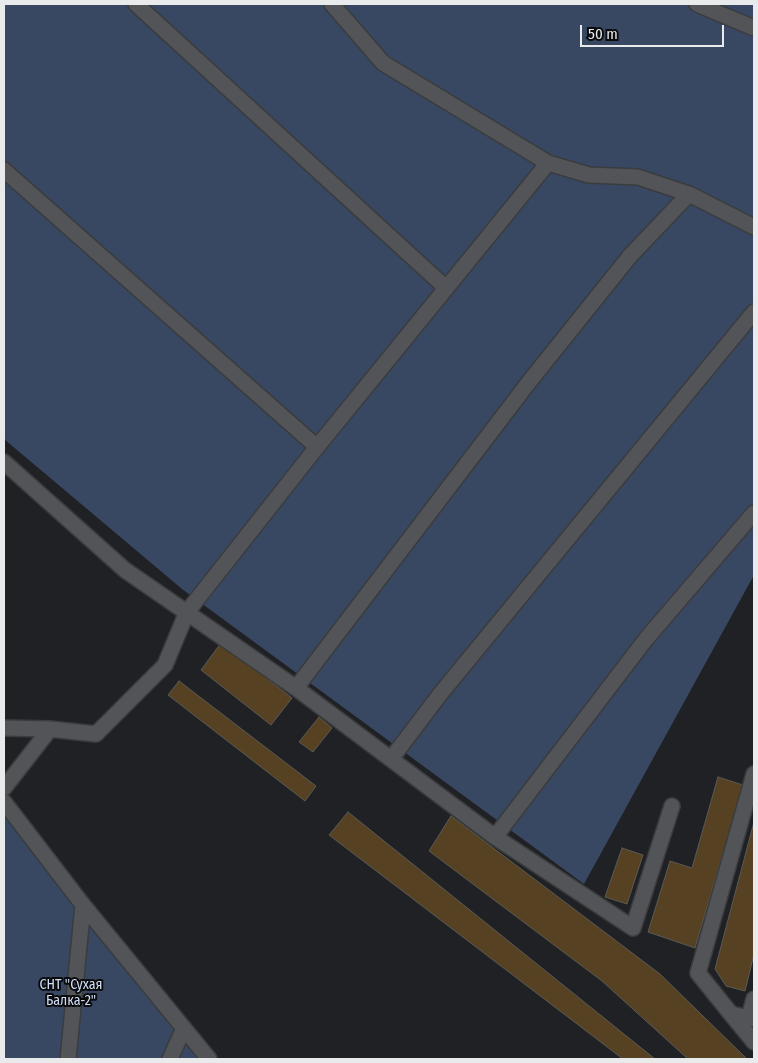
<!DOCTYPE html>
<html>
<head>
<meta charset="utf-8">
<style>
	body { margin:0 }
	#map { position:relative; width:758px; height:1063px; overflow:hidden; background:#202124; font-family:"Fira Sans Condensed",sans-serif }
	canvas { display:block }
	.frame { position:absolute; inset:0; border:5px solid #e9eaec; pointer-events:none }
	.scale { position:absolute; left:580px; top:25px; width:144px; height:22px; box-sizing:border-box; border:2px solid #e9eaec; border-top:0; padding-left:6px; font-size:15px; line-height:18px; white-space:nowrap; color:#e9eaec; -webkit-text-stroke:4px #0a0b0c; paint-order:stroke }
</style>
</head>
<body>
<div id="map">
<canvas width="758" height="1063"></canvas>
<div class="frame"></div>
<div class="scale">50 m</div>
</div>
<script>
const c = document.querySelector('canvas').getContext('2d');
c.lineJoin = 'round';
function fillPath(path, color) {
  c.fillStyle = color;
  c.fill(path, 'evenodd');
}
function poly(rows) {
  const path = new Path2D();
  for (const r of rows) {
    path.moveTo(r[0], r[1]);
    for (let i = 2; i < r.length; i += 2) path.lineTo(r[i], r[i + 1]);
  }
  return path;
}
function strokePath(path, color, width, dash) {
  c.strokeStyle = color;
  c.lineWidth = width;
  c.lineCap = dash ? 'butt' : 'round';
  c.setLineDash(dash || []);
  c.stroke(path);
}
function write(font, color, halo, rows, align = 'center') {
  c.font = font + ' "Fira Sans Condensed",sans-serif';
  c.lineWidth = 4;
  c.setLineDash([]);
  c.textBaseline = 'middle';
  c.strokeStyle = halo;
  c.fillStyle = color;
  for (const [text, x, y, turn = 0] of rows) {
    c.save();
    c.translate(x, y);
    c.rotate((+turn || 0) * Math.PI / 180);
    c.textAlign = isNaN(turn) ? turn : align;
    if (halo) c.strokeText(text, 0, 0);
    c.fillText(text, 0, 0);
    c.restore();
  }
}
fillPath(poly([
	[4,4,754,4,754,575,584,884,182,589,4,439],
	[4,802,209,1059,4,1059]
]), '#384863');
const building = poly([
	[221,643,292,698,271,725,201,670,221,643],
	[179,681,316,786,305,801,168,695,179,681],
	[319,717,332,728,313,752,299,742,319,717],
	[718,777,743,785,695,948,648,932,670,861,692,868,718,777],
	[348,812,655,1059,623,1059,329,835,348,812],
	[451,816,660,974,747,1059,688,1059,602,981,429,851,451,816],
	[754,822,754,954,745,991,726,986,715,969,754,822],
	[622,848,643,855,627,904,605,897,622,848]
]);
fillPath(building, '#564222');
strokePath(building, '#5c5a56', 1);
const minor = poly([
	[136,4,446,288],
	[332,4,383,63,548,163],
	[697,4,754,28],
	[4,170,317,447],
	[4,462,125,570,296,688,495,837,646,639,754,513],
	[296,688,529,382,630,256,689,194],
	[4,728,50,729],
	[391,759,441,693,754,312],
	[754,774,698,973,731,1014,754,1019],
	[4,788,50,729,96,734,165,665,187,612,317,447,548,163,589,175,638,177,689,194,754,227],
	[4,802,83,905,209,1059],
	[495,837,633,928,672,806],
	[731,1014,754,1042],
	[749,1018,754,999],
	[68,1059,83,905],
	[170,1059,184,1028]
]);
strokePath(minor, '#3a3c3e', 18);
strokePath(minor, '#525457', 15);
write('14px', '#d1def5', '#0a0b0c', [
	["СНТ \"Сухая",71,985],
	["Балка-2\"",71,1001]
]);
</script>
</body>
</html>
